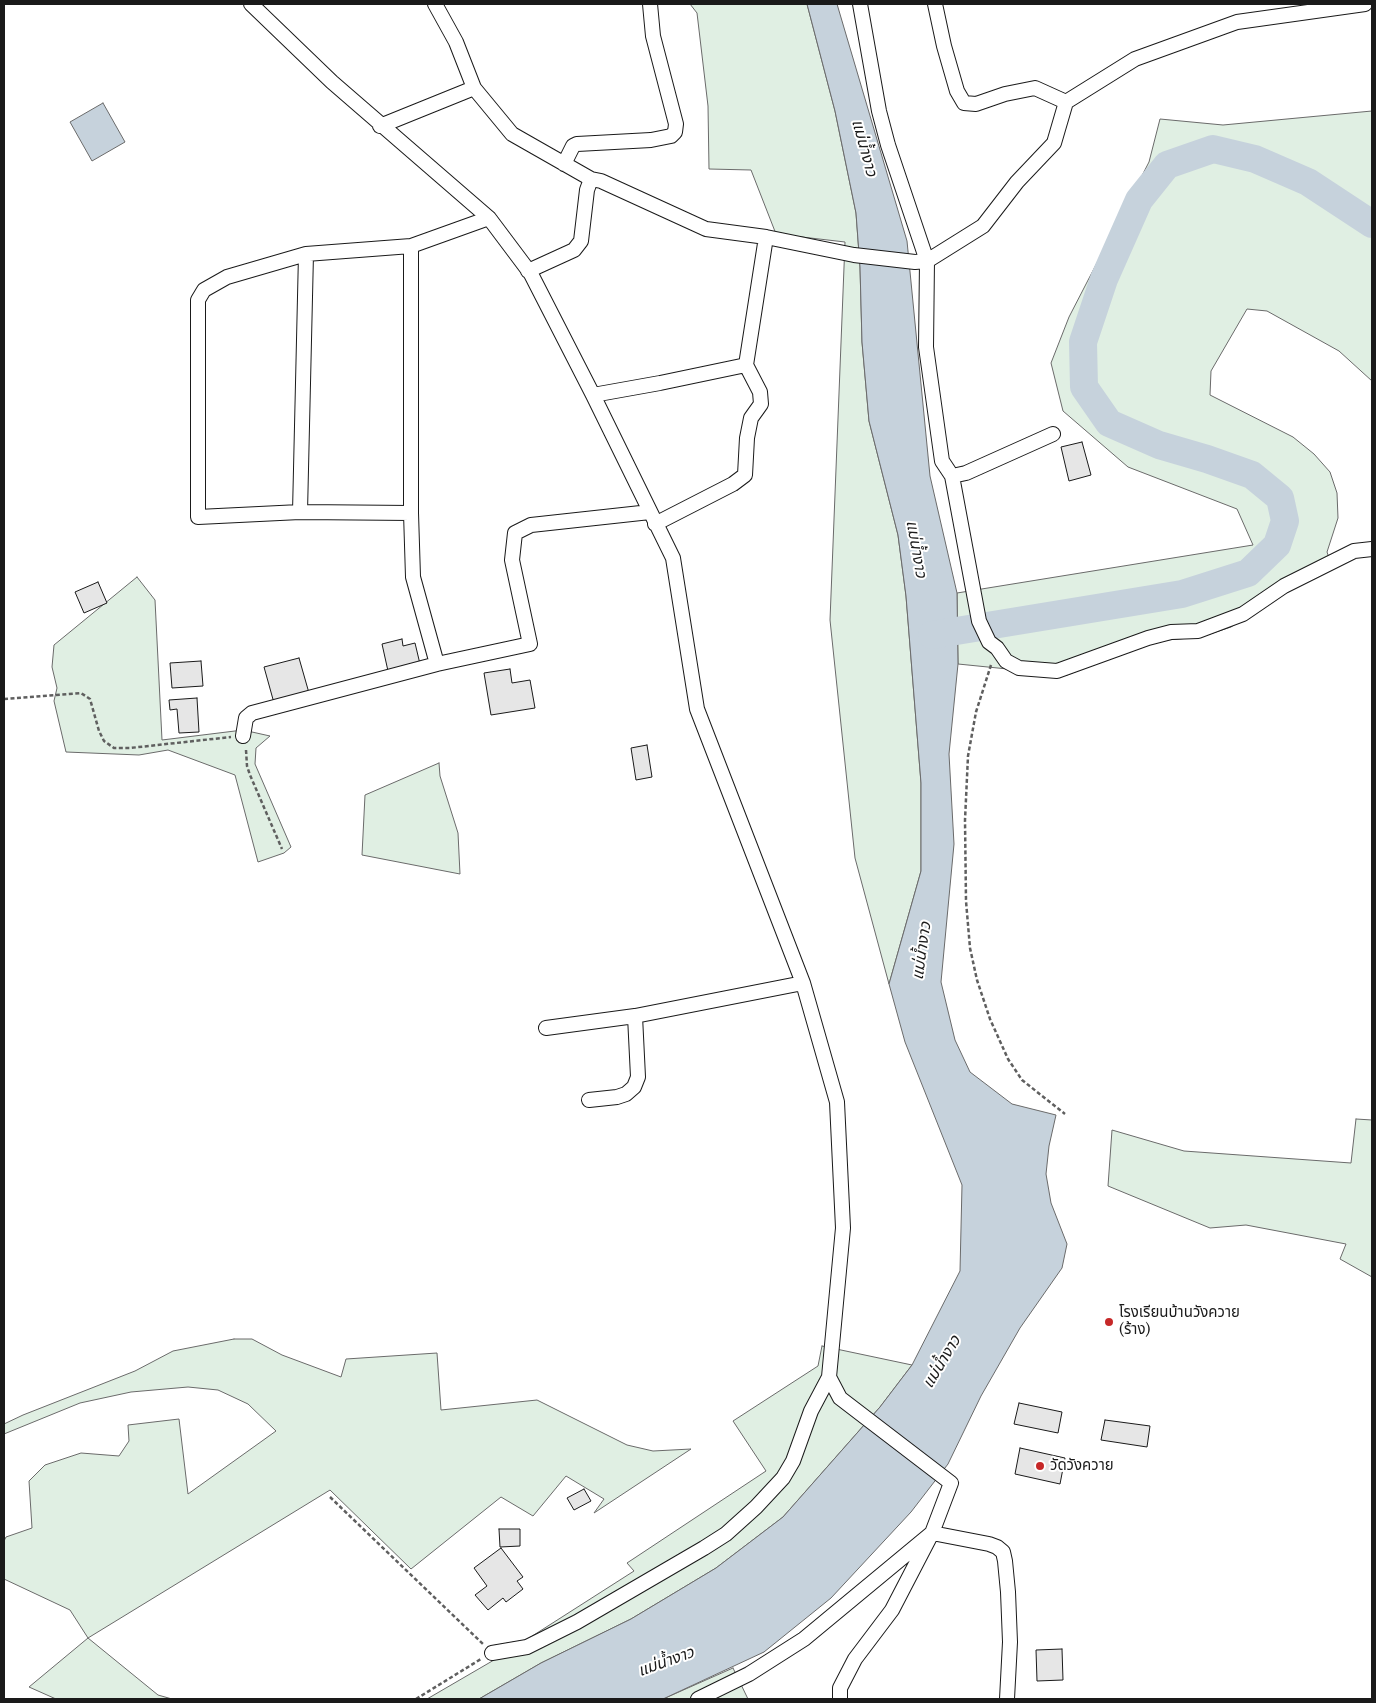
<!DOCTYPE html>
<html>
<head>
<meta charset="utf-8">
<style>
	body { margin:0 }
	#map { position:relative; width:1376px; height:1703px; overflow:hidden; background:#fff; font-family:"Libre Baskerville",serif }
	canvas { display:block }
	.frame { position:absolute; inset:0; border:5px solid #1a1a1a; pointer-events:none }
</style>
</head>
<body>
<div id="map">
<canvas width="1376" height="1703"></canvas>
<div class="frame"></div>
</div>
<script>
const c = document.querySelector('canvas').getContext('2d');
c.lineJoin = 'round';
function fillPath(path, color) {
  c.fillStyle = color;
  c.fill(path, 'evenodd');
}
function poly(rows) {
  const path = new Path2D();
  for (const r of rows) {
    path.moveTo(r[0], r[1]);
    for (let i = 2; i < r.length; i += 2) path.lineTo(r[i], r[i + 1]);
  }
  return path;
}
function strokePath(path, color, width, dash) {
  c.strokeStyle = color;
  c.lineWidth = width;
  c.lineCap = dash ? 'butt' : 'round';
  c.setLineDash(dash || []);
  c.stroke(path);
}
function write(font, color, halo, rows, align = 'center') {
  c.font = font + ' "Libre Baskerville","Noto Sans Thai",serif';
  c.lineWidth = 4;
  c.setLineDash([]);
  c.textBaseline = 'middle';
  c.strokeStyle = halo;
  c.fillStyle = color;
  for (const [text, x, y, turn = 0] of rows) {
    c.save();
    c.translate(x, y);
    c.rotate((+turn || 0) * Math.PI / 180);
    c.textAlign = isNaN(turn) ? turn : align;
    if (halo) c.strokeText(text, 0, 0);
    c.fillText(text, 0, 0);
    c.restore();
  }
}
const green = poly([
	[690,4,807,4,835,111,856,213,860,267,862,342,869,421,898,535,906,596,921,783,921,871,889,984,855,858,830,620,845,242,776,234,751,170,709,169,708,106,697,13,690,4],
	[1372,111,1372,381,1339,351,1267,311,1247,309,1211,371,1210,395,1293,437,1314,454,1330,472,1337,493,1338,518,1327,552,1333,569,1281,594,1231,627,1201,637,1155,641,1067,675,958,664,957,593,1253,545,1237,509,1128,467,1063,411,1051,363,1069,317,1149,162,1160,119,1223,125,1372,111],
	[137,577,155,600,162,740,243,730,270,736,256,748,255,764,291,847,284,853,258,862,235,775,168,750,139,755,66,752,54,701,57,688,52,667,54,645,137,577],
	[439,763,440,776,458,833,460,874,362,855,365,795,439,763],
	[1356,1119,1372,1120,1372,1277,1340,1259,1346,1244,1246,1225,1210,1228,1108,1186,1112,1130,1184,1151,1351,1163,1356,1119],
	[234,1339,252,1339,282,1355,341,1377,346,1359,437,1353,441,1410,537,1400,627,1445,653,1451,691,1449,594,1513,604,1499,566,1476,533,1516,501,1497,411,1569,330,1490,88,1638,158,1695,172,1699,56,1699,29,1687,88,1638,70,1610,4,1579,4,1541,6,1537,32,1528,29,1481,45,1465,81,1453,119,1456,129,1441,128,1425,179,1419,188,1494,276,1431,248,1404,218,1390,188,1387,131,1392,80,1403,4,1434,4,1424,23,1415,135,1371,173,1351,234,1339],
	[822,1346,912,1365,880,1407,783,1517,716,1568,631,1619,541,1663,479,1699,427,1699,494,1660,491,1646,526,1640,634,1571,627,1563,766,1471,733,1421,818,1366,822,1346],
	[733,1668,748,1699,663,1699,733,1668]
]);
fillPath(green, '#e0efe3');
strokePath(green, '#6a6a6a', 1);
const water = poly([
	[807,4,837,4,907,241,930,476,957,593,958,664,949,754,954,844,941,982,955,1040,970,1072,1012,1104,1056,1115,1049,1146,1046,1174,1051,1203,1067,1244,1062,1268,1020,1328,981,1396,948,1464,911,1512,831,1598,764,1652,663,1699,479,1699,541,1663,631,1619,716,1568,783,1517,880,1407,912,1365,960,1271,962,1185,905,1042,889,984,921,871,921,783,906,596,898,535,869,421,862,342,860,267,856,213,835,111,807,4],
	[103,103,125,142,92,161,70,122,103,103]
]);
fillPath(water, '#c6d2dc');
strokePath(water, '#6a6a6a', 1);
strokePath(poly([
	[932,635,1182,594,1248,573,1277,545,1285,521,1280,498,1252,475,1207,459,1159,445,1109,423,1084,387,1083,342,1104,279,1139,200,1167,165,1213,149,1255,159,1308,182,1372,224]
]), '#c6d2dc', 28);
const building = poly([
	[1082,442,1091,475,1069,481,1061,447,1082,442],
	[98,582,107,603,84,613,75,592,98,582],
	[402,639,403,646,415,643,420,664,388,671,382,644,402,639],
	[299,658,309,693,274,703,264,667,299,658],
	[201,661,203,686,172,688,170,663,201,661],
	[510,669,512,683,530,680,535,708,491,715,484,673,510,669],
	[197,698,199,732,179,733,177,709,170,710,169,700,197,698],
	[647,745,652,777,636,780,631,748,647,745],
	[1019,1403,1062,1412,1058,1433,1014,1424,1019,1403],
	[1105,1420,1150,1426,1147,1447,1101,1440,1105,1420],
	[1020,1448,1065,1458,1060,1484,1015,1474,1020,1448],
	[584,1489,591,1501,574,1510,567,1498,584,1489],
	[499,1529,520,1529,520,1546,500,1547,499,1529],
	[501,1548,523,1577,517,1581,523,1589,506,1602,503,1598,488,1610,475,1595,487,1586,474,1568,501,1548],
	[1062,1649,1063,1680,1037,1681,1036,1650,1062,1649]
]);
fillPath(building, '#e6e6e6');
strokePath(building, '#1a1a1a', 1);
const minor = poly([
	[251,4,332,82,489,218,531,274,593,395,673,558,697,709,803,983,837,1102,843,1228,829,1377,840,1398,951,1483,932,1533,892,1610,855,1659,840,1688,840,1699],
	[435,4,456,42,474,88,512,134,591,179,601,181,706,229,766,237,854,255,915,262,927,261,983,226,1017,182,1054,143,1066,102,1135,59,1237,22,1365,4],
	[860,4,879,111,888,145,927,261,926,347,942,461,952,476,979,621,989,642,997,648,1006,661,1019,668,1057,671,1148,638,1171,632,1198,631,1243,614,1284,586,1354,551,1372,549],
	[935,4,944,46,957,91,964,103,976,104,1005,94,1035,88,1066,102],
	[380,126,474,88],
	[564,164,573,146,577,144,651,140,671,136,675,132,676,124,653,36,650,4],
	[411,246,411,513,413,577,437,664],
	[528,271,574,250,581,241,587,190,591,179],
	[746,365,766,237],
	[593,395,660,383,746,365,760,392,761,404,751,418,747,438,745,475,733,484,655,524],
	[952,476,966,473,1053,434],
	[300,512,306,254],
	[411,513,300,512,198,517,198,300,204,290,227,277,306,254,411,246,489,218],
	[243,736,246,718,252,713,437,664,530,644,512,560,515,533,531,525,650,512],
	[546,1028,635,1016,803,983],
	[589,1100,617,1097,626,1094,634,1087,638,1077,635,1016],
	[492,1653,527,1647,577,1622,704,1548,726,1534,756,1507,783,1478,793,1461,811,1411,829,1377],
	[698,1699,749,1674,804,1639,932,1533,989,1544,997,1547,1003,1552,1005,1561,1008,1592,1010,1642,1007,1699]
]);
strokePath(minor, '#1a1a1a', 16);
strokePath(poly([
	[991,665,976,712,968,756,965,820,966,901,970,948,977,980,990,1019,1008,1059,1022,1080,1065,1114],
	[4,699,81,693,90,699,99,731,104,741,114,748,130,748,231,737],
	[246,750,247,766,250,775,282,849],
	[330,1497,483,1644],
	[416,1699,481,1659]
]), '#5f5f5f', 2.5, [4, 2.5]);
strokePath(minor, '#fff', 14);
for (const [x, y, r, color] of [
	[1109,1322,5,"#c62828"],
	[1040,1466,5,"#c62828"]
]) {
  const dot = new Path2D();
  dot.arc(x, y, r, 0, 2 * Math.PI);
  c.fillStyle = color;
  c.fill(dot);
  strokePath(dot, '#fff', 2);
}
write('15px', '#1a1a1a', '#fff', [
	["โรงเรียนบ้านวังควาย",1119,1313],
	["(ร้าง)",1119,1330],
	["วัดวังควาย",1050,1466]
], 'left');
write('italic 16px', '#1a1a1a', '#fff', [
	["แม่น้ำงาว",864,148,75],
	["แม่น้ำงาว",916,549,80],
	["แม่น้ำงาว",922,951,-82],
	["แม่น้ำงาว",942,1362,-59],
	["แม่น้ำงาว",666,1662,-20]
]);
</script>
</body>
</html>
